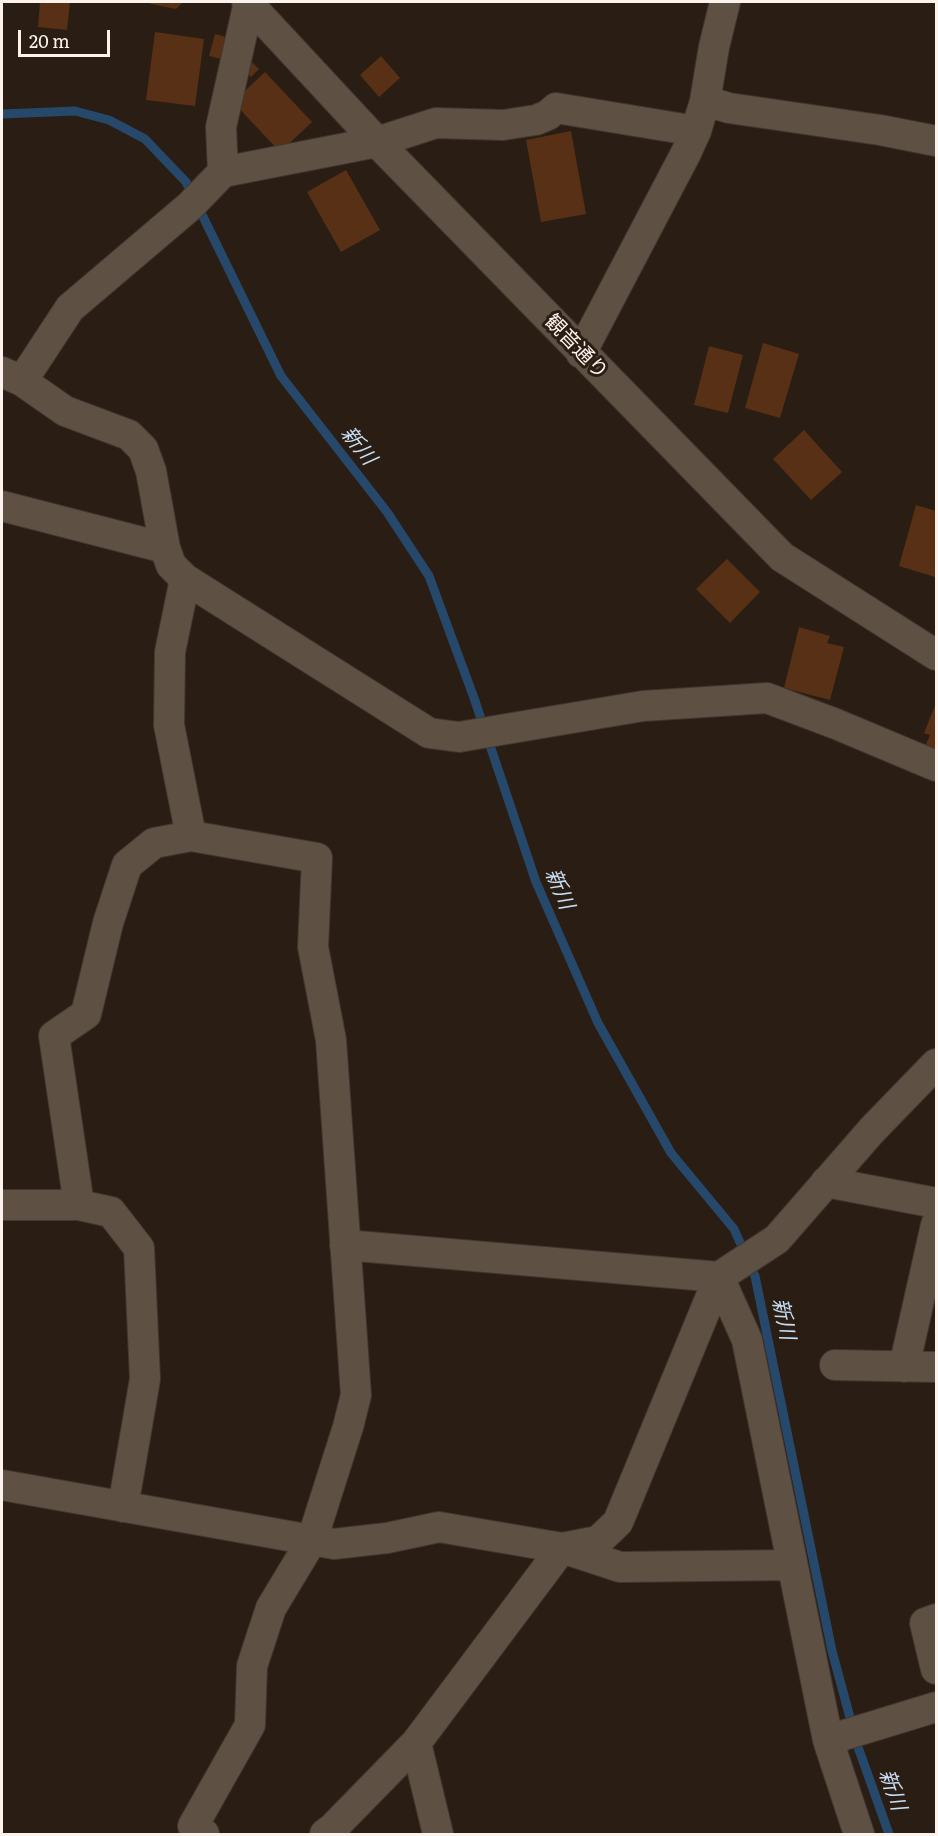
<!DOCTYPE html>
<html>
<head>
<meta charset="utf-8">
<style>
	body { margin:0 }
	#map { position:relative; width:938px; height:1836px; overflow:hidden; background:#2a1d13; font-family:Literata,serif }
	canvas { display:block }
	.frame { position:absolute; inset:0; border:3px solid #fcf3ec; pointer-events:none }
	.scale { position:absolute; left:18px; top:30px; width:92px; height:27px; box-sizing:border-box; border:3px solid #fcf3ec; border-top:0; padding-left:8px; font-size:18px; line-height:21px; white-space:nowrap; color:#fcf3ec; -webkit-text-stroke:4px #2a1d13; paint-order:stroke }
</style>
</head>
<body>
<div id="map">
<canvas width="938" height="1836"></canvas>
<div class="frame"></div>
<div class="scale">20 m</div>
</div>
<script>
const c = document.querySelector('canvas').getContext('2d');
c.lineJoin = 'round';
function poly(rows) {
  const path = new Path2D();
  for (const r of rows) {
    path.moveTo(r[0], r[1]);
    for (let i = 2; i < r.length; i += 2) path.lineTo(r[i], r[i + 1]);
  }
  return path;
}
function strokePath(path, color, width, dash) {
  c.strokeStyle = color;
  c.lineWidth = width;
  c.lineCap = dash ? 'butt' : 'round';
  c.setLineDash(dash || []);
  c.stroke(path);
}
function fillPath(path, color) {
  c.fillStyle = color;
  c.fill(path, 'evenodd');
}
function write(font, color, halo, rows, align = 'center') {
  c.font = font + ' Literata,"Noto Sans JP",serif';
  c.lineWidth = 6;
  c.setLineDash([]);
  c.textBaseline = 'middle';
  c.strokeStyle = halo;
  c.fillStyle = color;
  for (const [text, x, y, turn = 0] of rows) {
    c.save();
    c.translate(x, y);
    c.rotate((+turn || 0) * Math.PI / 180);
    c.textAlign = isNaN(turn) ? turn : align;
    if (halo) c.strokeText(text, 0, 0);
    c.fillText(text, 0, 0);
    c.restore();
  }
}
strokePath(poly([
	[2,114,75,111,109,120,145,139,186,182,281,376,387,512,429,576,474,698,536,882,598,1023,671,1153,734,1229,755,1276,832,1651,858,1747,889,1834]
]), '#26496b', 9);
fillPath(poly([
	[40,2,70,2,67,30,38,27],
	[148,2,183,2,176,9,151,4],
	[155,32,204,39,195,106,146,100],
	[215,34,230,38,225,60,209,56],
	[381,56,400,78,379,97,360,75],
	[250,60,259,69,251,77,242,68],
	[265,72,312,122,280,152,233,102],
	[571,131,586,214,541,222,526,140],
	[346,170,380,230,341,252,307,192],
	[763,343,799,354,780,418,745,408],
	[709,346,743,355,728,413,694,405],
	[804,430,842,472,811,500,773,459],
	[916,505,936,511,935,577,899,566],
	[727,559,760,592,730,623,696,589],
	[799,627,830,636,827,643,844,647,830,700,784,688],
	[936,703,936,757,923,751,930,735,924,733]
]), '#583015');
const minor = poly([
	[247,2,377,142,782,557,936,655],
	[705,101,729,108,880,130,936,141],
	[223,172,377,142,436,123,503,125,536,120,548,115,556,108,696,131],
	[581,353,686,153,696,131,705,101,714,47,725,2],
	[2,372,22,381,65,411,129,435,143,449,151,471,165,548,171,565,185,579,429,733,459,737,643,706,767,698,836,724,936,766],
	[22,381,70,308,190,206,223,172,221,127,249,2],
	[2,506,165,548],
	[185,579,170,652,169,725,191,836],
	[826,1182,936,1203],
	[2,1205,79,1205,111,1212,139,1248,145,1379,123,1507],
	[79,1205,54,1036,86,1014,108,923,127,865,154,843,191,836,317,858,313,947,331,1040,356,1395,348,1427,312,1540,271,1608,252,1666,250,1725,193,1826,204,1834],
	[345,1245,719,1277,747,1340,828,1740,859,1834],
	[835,1365,936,1367],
	[904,1367,936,1225],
	[2,1485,334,1544,387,1538,439,1527,562,1548,620,1567,792,1565],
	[936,1619,925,1623,936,1669],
	[828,1740,936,1707],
	[416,1743,438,1834],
	[325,1834,333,1828,416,1743,562,1548,598,1541,618,1522,719,1277,777,1239,872,1130,936,1064]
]);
strokePath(minor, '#413630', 32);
strokePath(minor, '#5f5044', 30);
write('20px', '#fcf3ec', '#2a1d13', [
	["観音通り",576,347,46]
]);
write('italic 21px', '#c6ddf4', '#2a1d13', [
	["新川",358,446,52],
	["新川",559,889,67],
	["新川",783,1319,78],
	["新川",892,1790,71]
]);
</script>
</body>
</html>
